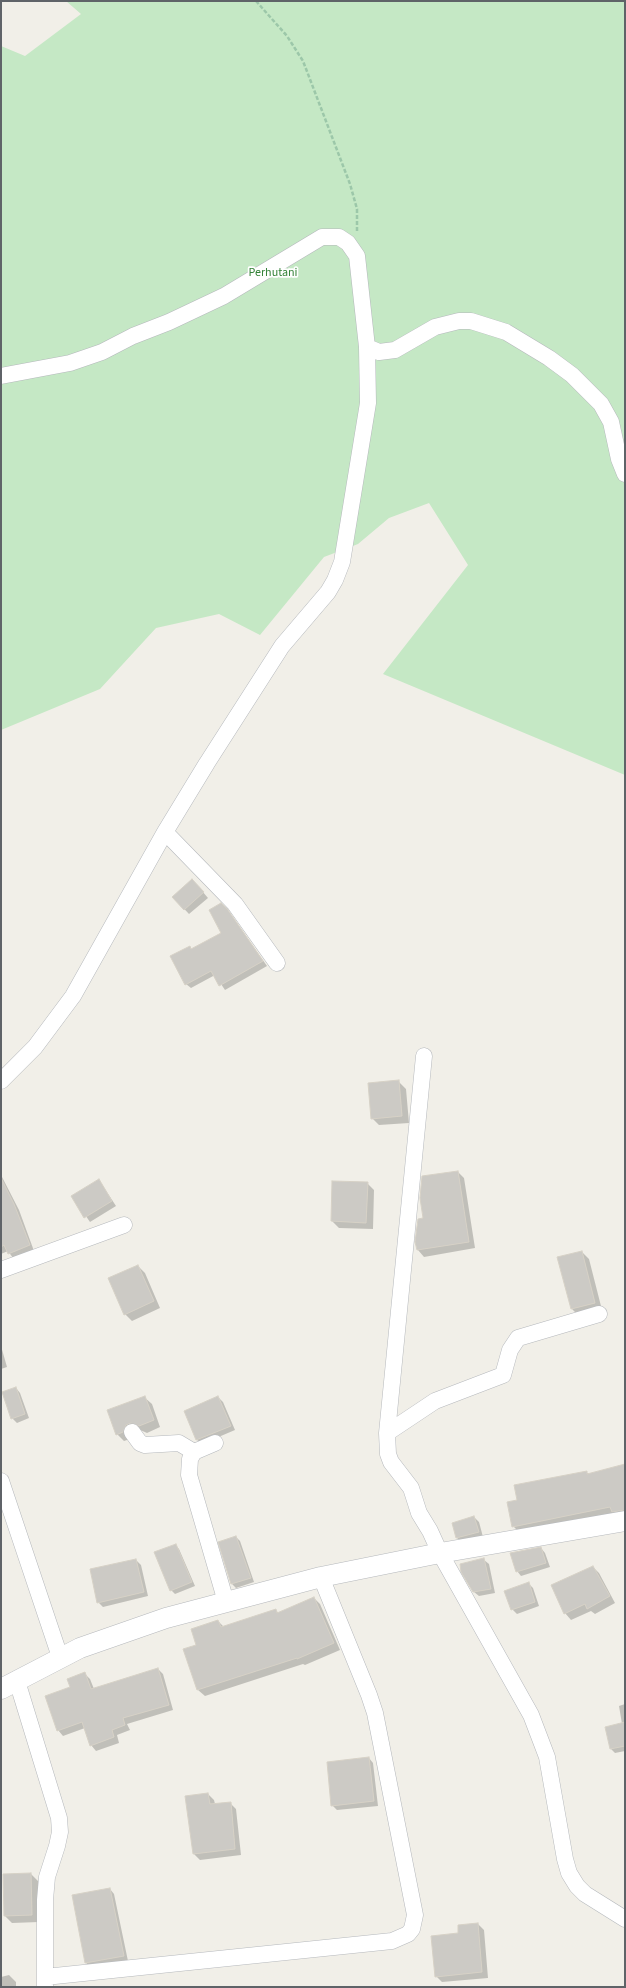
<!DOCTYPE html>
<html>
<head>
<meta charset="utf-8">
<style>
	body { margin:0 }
	#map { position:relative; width:626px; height:1988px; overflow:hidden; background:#f1efe8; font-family:"Source Sans 3",sans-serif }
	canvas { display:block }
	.frame { position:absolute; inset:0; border:2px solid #5f6368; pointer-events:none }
</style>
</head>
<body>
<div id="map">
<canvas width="626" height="1988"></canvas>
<div class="frame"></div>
</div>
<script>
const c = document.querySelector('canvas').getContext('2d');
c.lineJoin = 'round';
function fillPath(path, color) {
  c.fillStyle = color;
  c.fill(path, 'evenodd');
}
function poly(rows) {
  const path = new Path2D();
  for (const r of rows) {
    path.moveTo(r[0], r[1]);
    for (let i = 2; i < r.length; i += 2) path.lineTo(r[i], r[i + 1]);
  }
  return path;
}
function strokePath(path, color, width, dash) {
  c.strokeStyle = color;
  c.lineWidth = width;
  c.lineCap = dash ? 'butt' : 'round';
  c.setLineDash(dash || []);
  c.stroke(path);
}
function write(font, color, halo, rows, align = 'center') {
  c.font = font + ' "Source Sans 3",sans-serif';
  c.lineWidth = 3.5;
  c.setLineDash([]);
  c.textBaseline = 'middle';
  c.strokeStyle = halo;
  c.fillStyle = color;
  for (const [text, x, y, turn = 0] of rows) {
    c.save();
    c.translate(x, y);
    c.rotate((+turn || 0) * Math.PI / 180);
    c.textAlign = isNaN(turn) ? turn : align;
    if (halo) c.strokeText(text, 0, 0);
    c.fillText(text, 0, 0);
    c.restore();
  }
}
fillPath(poly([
	[66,1,625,1,625,775,383,674,468,565,429,503,389,518,358,544,324,557,260,635,219,614,156,628,100,689,1,730,1,46,25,56,81,14]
]), '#c5e8c5');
fillPath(poly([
	[197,885,208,898,189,914,173,897],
	[221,904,232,916,267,966,225,990,215,975,191,988,186,984,189,947,192,950,222,933],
	[399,1082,406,1089,409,1123,379,1125,372,1118],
	[458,1172,464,1178,475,1248,424,1257,418,1250,416,1242,424,1219],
	[1,1175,19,1210,34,1251,13,1258,8,1251,1,1254],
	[99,1180,116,1206,90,1222,72,1196],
	[367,1183,374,1190,373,1229,339,1228,332,1221],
	[582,1252,589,1259,602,1310,579,1316,572,1309],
	[138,1266,145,1273,160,1308,132,1321,125,1314],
	[1,1346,7,1367,1,1369],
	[16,1388,20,1393,29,1418,17,1423,12,1418],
	[144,1397,152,1404,160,1427,147,1433,138,1429,130,1439,124,1441,117,1434],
	[218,1397,223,1402,235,1430,202,1444,197,1440,185,1411],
	[625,1465,625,1517,520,1533,513,1526,518,1501,586,1472,589,1474],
	[474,1517,479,1522,483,1537,462,1543,457,1538,453,1524],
	[236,1537,240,1541,254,1582,236,1588,232,1584,220,1542],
	[175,1545,179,1549,195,1586,175,1594,171,1590],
	[541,1548,545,1553,550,1567,521,1576,517,1571],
	[136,1560,141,1565,148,1596,103,1607,98,1602],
	[484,1560,489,1564,495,1593,479,1596,474,1592],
	[593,1567,599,1573,615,1603,595,1614,591,1611,571,1620,565,1613],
	[529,1584,533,1588,539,1606,517,1614,512,1609],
	[314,1598,320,1604,340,1650,305,1665,303,1664,205,1696,198,1690,197,1646,218,1621,224,1627,275,1610,279,1613],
	[158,1669,163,1674,173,1710,127,1724,130,1730,117,1735,119,1743,96,1751,91,1745,85,1728,63,1736,58,1730,71,1688,85,1674,90,1679,94,1689],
	[625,1704,625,1751,615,1753,611,1749,622,1724,619,1706],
	[369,1758,373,1763,378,1806,337,1810,332,1805],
	[208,1794,214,1800,215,1804,230,1803,236,1809,241,1855,200,1860,194,1854,186,1797],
	[31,1874,38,1881,39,1922,12,1923,5,1916],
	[110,1889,114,1894,128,1961,91,1967,86,1963,73,1896],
	[478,1924,484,1930,488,1978,442,1982,436,1976,459,1934],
	[9,1975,16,1982,16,1986,21,1987,1,1987,1,1977]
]), '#0003');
const building = poly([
	[192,879,204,892,184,910,172,897,192,879],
	[221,903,228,910,263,961,219,986,211,971,185,985,170,956,190,946,191,949,221,933,209,910,221,903],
	[399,1080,402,1116,371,1119,368,1083,399,1080],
	[458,1171,469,1242,417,1250,415,1242,418,1219,423,1218,420,1198,422,1176,458,1171],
	[1,1178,14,1204,30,1245,8,1254,4,1245,1,1247,1,1178],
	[99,1179,112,1201,84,1218,71,1196,99,1179],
	[332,1181,368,1182,366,1223,331,1221,332,1181],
	[582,1251,595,1303,571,1309,557,1257,582,1251],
	[138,1265,154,1301,124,1315,108,1278,138,1265],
	[16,1387,25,1414,11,1419,2,1392,16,1387],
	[145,1396,154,1420,139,1426,131,1423,126,1425,123,1432,116,1435,107,1410,145,1396],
	[218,1396,231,1426,196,1440,184,1411,218,1396],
	[625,1464,625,1510,612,1512,610,1507,512,1527,507,1502,517,1500,514,1485,587,1471,587,1474,625,1464],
	[474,1516,479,1532,456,1538,452,1523,474,1516],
	[236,1536,251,1578,231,1584,218,1542,236,1536],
	[176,1544,192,1582,170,1591,154,1552,176,1544],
	[541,1547,546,1563,516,1572,510,1553,541,1547],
	[484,1558,491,1589,473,1592,461,1572,460,1564,484,1558],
	[136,1559,144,1592,97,1603,90,1569,136,1559],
	[593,1566,610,1596,587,1609,585,1604,564,1614,551,1585,593,1566],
	[529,1582,535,1602,511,1610,504,1591,529,1582],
	[314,1597,334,1643,297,1659,297,1658,197,1690,183,1649,196,1645,191,1629,218,1620,221,1627,276,1609,277,1613,314,1597],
	[158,1668,169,1705,123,1718,125,1725,112,1730,114,1737,90,1746,82,1722,57,1731,45,1696,70,1687,67,1679,85,1672,91,1689,158,1668],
	[625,1722,625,1746,610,1749,605,1727,625,1722],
	[369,1757,374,1801,331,1806,327,1762,369,1757],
	[208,1793,210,1804,231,1802,235,1849,193,1854,185,1796,208,1793],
	[31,1873,32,1915,4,1916,3,1874,31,1873],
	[110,1888,124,1956,85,1963,72,1895,110,1888],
	[478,1923,482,1972,435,1977,431,1936,458,1933,458,1925,478,1923]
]);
fillPath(building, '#cccac5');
strokePath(building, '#d6d1c6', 1);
const minor = poly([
	[367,347,379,352,395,350,435,327,459,321,471,321,506,332,549,358,572,375,601,404,611,422,619,459,625,474],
	[1,376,70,363,102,352,133,336,169,322,224,296,322,237,339,237,348,243,357,256,367,347,368,403,342,562,335,580,328,592,282,646,207,763,165,832,73,996,35,1047,1,1081],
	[165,832,235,904,277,963],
	[424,1056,387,1433,388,1454,391,1462,411,1488,419,1513,430,1531,440,1553,531,1715,547,1757,565,1859,569,1873,577,1886,585,1894,625,1919],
	[1,1270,124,1225],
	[132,1432,140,1443,145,1445,179,1443,194,1452],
	[387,1433,435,1401,503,1375,510,1350,518,1338,599,1314],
	[215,1443,194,1452,190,1459,189,1475,226,1602],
	[1,1481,60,1657],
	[17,1681,59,1818,60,1832,57,1846,47,1877,45,1900,45,1987],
	[45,1977,392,1941,408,1934,412,1929,415,1915,375,1713,369,1695,321,1577]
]);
const tertiary = poly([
	[1,1689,80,1648,166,1618,321,1577,440,1553,625,1521]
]);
strokePath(minor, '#b5b8bc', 17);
strokePath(tertiary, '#b5b8bc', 21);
strokePath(poly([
	[256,1,287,36,303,61,350,184,357,209,357,232]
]), '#9cc7a9', 2.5, [4, 2]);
strokePath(minor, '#fff', 16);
strokePath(tertiary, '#fff', 20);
write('12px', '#348238', '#fff', [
	["Perhutani",273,273]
]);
</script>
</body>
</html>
